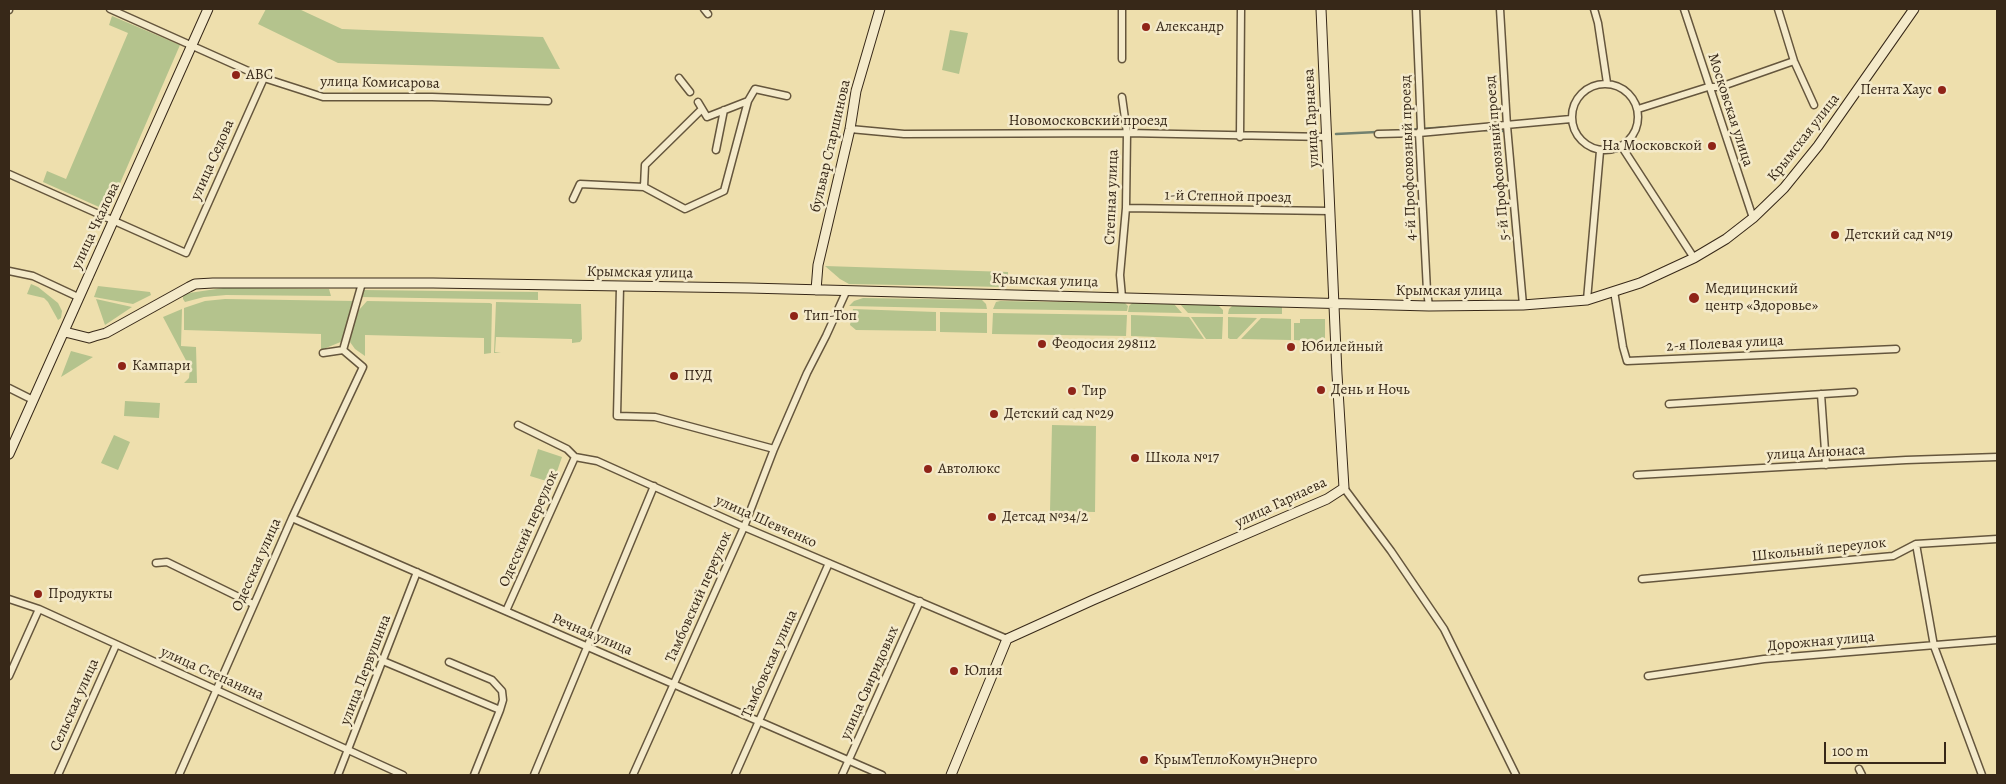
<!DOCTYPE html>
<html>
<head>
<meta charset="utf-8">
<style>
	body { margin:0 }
	#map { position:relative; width:2006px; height:784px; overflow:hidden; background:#eedfad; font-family:Alegreya,serif }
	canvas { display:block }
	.frame { position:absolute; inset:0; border:10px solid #372818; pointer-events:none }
	.scale { position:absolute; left:1824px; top:742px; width:122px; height:22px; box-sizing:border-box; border:2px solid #372818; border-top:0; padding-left:6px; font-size:15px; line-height:18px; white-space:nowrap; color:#372818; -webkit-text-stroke:4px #f4eaca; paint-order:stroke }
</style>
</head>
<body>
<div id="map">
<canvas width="2006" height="784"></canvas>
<div class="frame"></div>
<div class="scale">100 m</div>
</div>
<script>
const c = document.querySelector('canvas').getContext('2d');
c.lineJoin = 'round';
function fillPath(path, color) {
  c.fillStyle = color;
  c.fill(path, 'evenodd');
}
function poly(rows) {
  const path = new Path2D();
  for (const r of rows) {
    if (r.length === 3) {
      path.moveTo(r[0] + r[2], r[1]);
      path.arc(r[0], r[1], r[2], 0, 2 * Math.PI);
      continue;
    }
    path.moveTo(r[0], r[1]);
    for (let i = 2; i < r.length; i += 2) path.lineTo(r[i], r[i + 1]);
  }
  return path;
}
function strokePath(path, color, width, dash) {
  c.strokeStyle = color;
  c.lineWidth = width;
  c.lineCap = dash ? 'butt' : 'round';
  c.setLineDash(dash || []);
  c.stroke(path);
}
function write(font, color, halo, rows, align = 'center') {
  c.font = font + ' Alegreya,serif';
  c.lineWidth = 5;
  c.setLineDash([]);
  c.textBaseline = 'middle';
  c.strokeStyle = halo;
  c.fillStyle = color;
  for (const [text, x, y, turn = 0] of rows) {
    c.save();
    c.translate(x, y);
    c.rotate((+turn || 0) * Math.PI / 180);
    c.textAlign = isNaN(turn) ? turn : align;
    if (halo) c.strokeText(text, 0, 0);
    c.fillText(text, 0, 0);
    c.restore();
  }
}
fillPath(poly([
	[266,9,299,9,342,29,543,37,560,69,338,63,258,24],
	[112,16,180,45,108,211,43,182,47,171,66,179,128,33,109,25],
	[950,30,968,33,959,74,942,70],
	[825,266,1008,272,1008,282,1003,287,849,284,840,279],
	[31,284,38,287,58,303,62,311,61,318,58,320,48,302,44,298,27,294],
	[98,286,150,292,151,295,133,304,94,297],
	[223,288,329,289,331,296,226,295,204,297,185,302,183,299,183,295,189,293],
	[362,290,538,292,538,300,360,297],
	[863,298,982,300,986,304,987,309,849,306,854,301],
	[96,299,132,307,105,325],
	[225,299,355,301,343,341,321,350,321,334,184,330,184,308,205,301],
	[367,301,490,303,492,304,491,353,484,354,484,338,365,335,365,356,355,349,350,342,353,327,359,310],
	[1000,301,1125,303,1128,306,1127,311,993,309,996,302],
	[496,302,580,304,581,304,582,339,580,342,572,343,572,339,496,337,495,352,501,353,494,353],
	[1132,303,1174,304,1182,313,1128,312,1129,306],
	[1180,304,1218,305,1223,310,1223,314,1188,313],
	[1233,305,1282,306,1282,314,1228,314,1229,309],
	[182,309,181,346,196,347,197,383,184,383,189,378,190,368,163,317],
	[853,309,936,312,936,331,856,330,850,325],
	[940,312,987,313,987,333,940,332],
	[993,313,1127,315,1126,336,992,334],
	[1131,315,1189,317,1204,339,1131,336],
	[1191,317,1223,317,1222,339,1206,339],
	[1228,317,1257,318,1237,339,1230,339,1228,338],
	[1261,318,1291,319,1291,340,1241,339],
	[1300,319,1325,319,1325,342,1294,340,1294,323,1300,323],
	[71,351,93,357,61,377],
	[125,401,160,403,159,418,124,416],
	[1052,425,1096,426,1095,512,1050,511],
	[114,435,130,442,118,470,101,463],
	[538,449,562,457,553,483,530,476]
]), '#b4c38d');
strokePath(poly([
	[1484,130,1503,131],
	[1390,131,1450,127],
	[1336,134,1377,132]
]), '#72816f', 2.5);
const street = poly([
	[110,9,264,78,323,97,432,97,548,101],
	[704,9,708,14],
	[1416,9,1421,129,1419,133,1427,291,1429,306],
	[1500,9,1507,126,1523,305],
	[1594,9,1598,23,1607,83],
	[1684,9,1753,218],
	[1778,9,1794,61,1814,105],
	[9,10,9,9],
	[1122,59,1122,9],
	[679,78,690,92],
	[1605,117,33],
	[1122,97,1127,133,1126,208,1120,275,1122,297],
	[748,101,755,89,787,96],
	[1638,109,1708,87,1720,87,1794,61],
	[850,129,904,134,1127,133,1327,137],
	[1378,134,1419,133,1571,119],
	[1240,137,1241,9],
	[1622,147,1694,258],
	[716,150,724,110],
	[9,174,186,253,264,78],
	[644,187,645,165,702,109],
	[573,199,580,184,644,187,685,209,724,191,748,101,707,117,698,102],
	[1126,208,1330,211],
	[9,271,33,276,78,297],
	[620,287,617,416,655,417,774,449],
	[1614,291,1623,347,1627,361,1896,349],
	[1587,300,1600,151],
	[343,350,362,283],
	[9,388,33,400],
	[1821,394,1826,465],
	[1669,404,1854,392],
	[518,425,567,449,575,457,597,461,744,527,1007,639],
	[1637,475,1906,460,1997,457],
	[1344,488,1391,551,1444,629,1516,775],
	[292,518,882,775],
	[1916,544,1934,646,1982,775],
	[156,563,167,562,253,604],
	[1642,579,1893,556,1916,544,1997,539],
	[9,599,39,609,403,775],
	[506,611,575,457],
	[383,661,500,710,474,775],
	[449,662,492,680,502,691,503,700,500,710],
	[9,676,39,609],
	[1648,676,1764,659,1997,640],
	[1859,769,1862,775],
	[58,775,116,645],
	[179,775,292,518,363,367,343,350,323,353],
	[338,775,417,572],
	[534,775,654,486],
	[633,775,744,527,774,449,807,373,826,336,846,292],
	[735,775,829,563],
	[842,775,920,601]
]);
const secondary = poly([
	[816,290,818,265,850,129,856,91,880,9],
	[65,332,89,338,95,336,106,333,189,287,195,284,213,283,433,283,749,288,1429,306,1523,305,1587,300,1640,283,1694,258,1726,239,1753,218,1784,188,1818,146,1914,9],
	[9,454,208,9],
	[951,775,1007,639,1093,600,1327,499,1344,488,1337,374,1321,9]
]);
strokePath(street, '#65563d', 9);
strokePath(secondary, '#372818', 11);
strokePath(street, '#f4eaca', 6);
strokePath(secondary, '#f4eaca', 9);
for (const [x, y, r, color] of [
	[1146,27,5,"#8f2418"],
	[236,75,5,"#8f2418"],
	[1942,90,5,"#8f2418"],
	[1712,146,5,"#8f2418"],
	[1835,235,5,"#8f2418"],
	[1694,298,6,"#8f2418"],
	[794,316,5,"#8f2418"],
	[1042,344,5,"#8f2418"],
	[1291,347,5,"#8f2418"],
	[122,366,5,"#8f2418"],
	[674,376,5,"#8f2418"],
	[1321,390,5,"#8f2418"],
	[1072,391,5,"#8f2418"],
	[994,414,5,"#8f2418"],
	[1135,458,5,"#8f2418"],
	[928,469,5,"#8f2418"],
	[992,517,5,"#8f2418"],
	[38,594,5,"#8f2418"],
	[954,671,5,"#8f2418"],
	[1144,760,5,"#8f2418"]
]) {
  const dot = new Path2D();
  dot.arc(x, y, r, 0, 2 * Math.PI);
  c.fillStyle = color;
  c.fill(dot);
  strokePath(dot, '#f4eaca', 2);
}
write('15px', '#372818', '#f4eaca', [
	["Александр",1156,27],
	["ABC",246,75],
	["Пента Хаус",1932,90,"right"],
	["На Московской",1702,146,"right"],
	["Детский сад №19",1845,235],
	["Медицинский",1705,289],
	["центр «Здоровье»",1705,306],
	["Тип-Топ",804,316],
	["Феодосия 298112",1052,344],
	["Юбилейный",1301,347],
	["Кампари",132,366],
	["ПУД",684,376],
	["День и Ночь",1331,390],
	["Тир",1082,391],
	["Детский сад №29",1004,414],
	["Школа №17",1145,458],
	["Автолюкс",938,469],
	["Детсад №34/2",1002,517],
	["Продукты",48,594],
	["Юлия",964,671],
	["КрымТеплоКомунЭнерго",1154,760]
], 'left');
write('15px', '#372818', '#f4eaca', [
	["улица Комисарова",380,83,1],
	["Московская улица",1730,110,72],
	["улица Гарнаева",1312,118,-93],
	["Новомосковский проезд",1088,121],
	["Крымская улица",1804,138,-52],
	["бульвар Старшинова",831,146,-77],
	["4-й Профсоюзный проезд",1409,158,-92],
	["5-й Профсоюзный проезд",1498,158,-95],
	["улица Седова",213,160,-66],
	["Степная улица",1112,197,-88],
	["1-й Степной проезд",1228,197,1],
	["улица Чкалова",96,226,-65],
	["Крымская улица",640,273,1],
	["Крымская улица",1045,281,2],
	["Крымская улица",1449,291],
	["2-я Полевая улица",1725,344,-3],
	["улица Анюнаса",1816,453,-3],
	["улица Гарнаева",1281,503,-25],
	["улица Шевченко",766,522,24],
	["Одесский переулок",529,529,-66],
	["Школьный переулок",1819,550,-6],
	["Одесская улица",257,565,-66],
	["Тамбовский переулок",699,597,-66],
	["Речная улица",592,635,23],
	["Дорожная улица",1821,642,-5],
	["Тамбовская улица",770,664,-66],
	["улица Первушина",366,670,-69],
	["улица Степаняна",212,674,24],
	["улица Свиридовых",870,683,-66],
	["Сельская улица",75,705,-66]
]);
</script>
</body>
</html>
